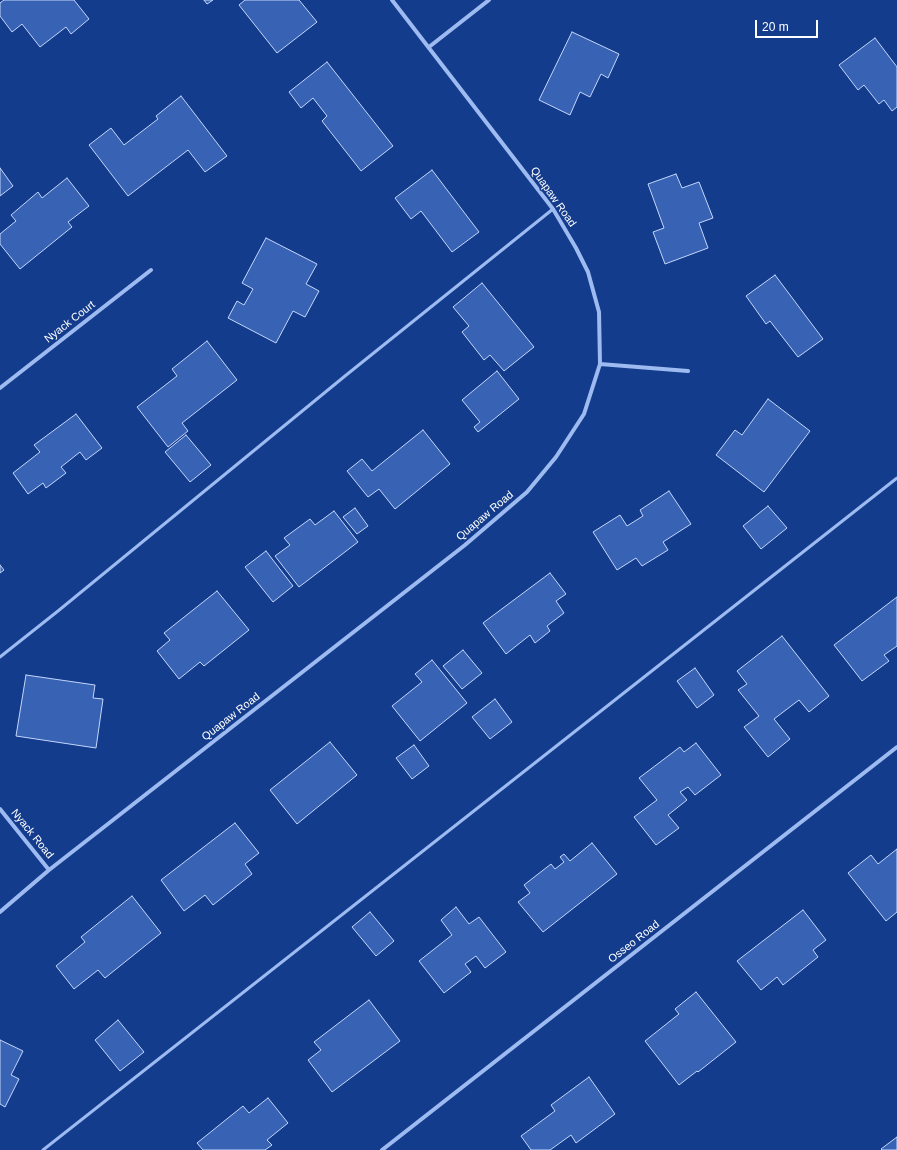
<!DOCTYPE html>
<html>
<head>
<meta charset="utf-8">
<style>
	body { margin:0 }
	#map { position:relative; width:897px; height:1150px; overflow:hidden; background:#143c8d; font-family:Arial,sans-serif }
	canvas { display:block }
	.scale { position:absolute; left:755px; top:20px; width:63px; height:18px; box-sizing:border-box; border:2px solid #fff; border-top:0; padding-left:5px; font-size:12px; line-height:14px; white-space:nowrap; color:#fff; -webkit-text-stroke:3px #143c8d; paint-order:stroke }
</style>
</head>
<body>
<div id="map">
<canvas width="897" height="1150"></canvas>
<div class="scale">20 m</div>
</div>
<script>
const c = document.querySelector('canvas').getContext('2d');
c.lineJoin = 'round';
function fillPath(path, color) {
  c.fillStyle = color;
  c.fill(path, 'evenodd');
}
function poly(rows) {
  const path = new Path2D();
  for (const r of rows) {
    path.moveTo(r[0], r[1]);
    for (let i = 2; i < r.length; i += 2) path.lineTo(r[i], r[i + 1]);
  }
  return path;
}
function strokePath(path, color, width, dash) {
  c.strokeStyle = color;
  c.lineWidth = width;
  c.lineCap = dash ? 'butt' : 'round';
  c.setLineDash(dash || []);
  c.stroke(path);
}
function write(font, color, halo, rows, align = 'center') {
  c.font = font + ' Arial,sans-serif';
  c.lineWidth = 3;
  c.setLineDash([]);
  c.textBaseline = 'middle';
  c.strokeStyle = halo;
  c.fillStyle = color;
  for (const [text, x, y, turn = 0] of rows) {
    c.save();
    c.translate(x, y);
    c.rotate((+turn || 0) * Math.PI / 180);
    c.textAlign = isNaN(turn) ? turn : align;
    if (halo) c.strokeText(text, 0, 0);
    c.fillText(text, 0, 0);
    c.restore();
  }
}
const building = poly([
	[4,0,74,0,89,19,71,34,66,27,40,47,22,24,12,32,0,16,0,3,4,0],
	[204,0,213,0,207,4,204,0],
	[245,0,299,0,317,22,277,53,239,5,245,0],
	[572,32,619,54,608,78,601,74,590,97,580,92,570,115,539,100,572,32],
	[875,38,897,67,897,107,892,111,884,100,879,104,864,85,858,90,839,65,875,38],
	[327,62,393,146,361,171,322,121,327,116,313,98,301,108,289,92,327,62],
	[181,96,227,156,205,172,188,150,128,196,89,145,111,128,124,145,158,119,156,116,181,96],
	[0,168,13,186,0,196,0,168],
	[432,170,479,232,452,252,421,211,411,219,395,198,432,170],
	[676,174,682,188,699,182,713,218,699,223,708,248,665,264,653,232,664,228,648,184,676,174],
	[67,178,89,206,68,222,72,227,20,269,0,244,0,234,16,221,11,215,38,192,42,198,67,178],
	[266,238,317,264,306,284,319,291,305,317,293,311,276,343,228,318,237,301,244,305,253,289,242,283,266,238],
	[775,275,823,339,798,357,770,321,766,324,746,296,775,275],
	[482,283,534,347,504,371,490,355,484,360,462,332,469,326,453,307,482,283],
	[207,341,237,380,182,423,188,431,168,447,137,407,177,376,172,369,207,341],
	[497,371,519,399,478,432,474,427,480,422,462,400,497,371],
	[768,399,810,431,764,492,716,455,735,430,742,435,768,399],
	[76,414,102,448,86,460,80,452,61,467,66,473,46,488,43,483,28,494,13,473,40,452,34,445,76,414],
	[423,430,450,464,395,509,379,489,368,497,347,471,362,459,372,471,423,430],
	[186,435,211,465,190,482,165,452,186,435],
	[669,491,691,524,663,542,668,550,642,566,636,558,617,570,593,532,620,515,627,526,643,516,640,510,669,491],
	[768,506,787,528,761,549,743,526,768,506],
	[355,508,368,526,357,534,343,517,355,508],
	[334,511,358,542,299,587,275,556,290,545,284,538,310,519,315,525,334,511],
	[266,551,293,586,273,602,245,567,266,551],
	[0,565,4,570,0,573,0,565],
	[550,573,566,594,556,601,564,613,547,626,550,631,535,643,530,635,506,654,483,623,550,573],
	[217,591,249,630,204,666,200,662,179,679,157,651,170,640,164,633,217,591],
	[897,597,897,646,884,655,889,661,862,681,834,645,897,597],
	[782,636,829,696,809,712,799,700,774,719,790,739,768,757,744,727,759,716,738,690,747,684,737,671,782,636],
	[463,650,482,673,462,689,443,666,463,650],
	[432,660,467,703,420,741,392,706,422,682,415,674,432,660],
	[695,668,714,695,697,708,677,681,695,668],
	[26,675,95,685,93,698,103,699,96,748,16,736,26,675],
	[495,699,512,722,490,739,472,717,495,699],
	[330,742,357,775,297,824,270,790,330,742],
	[696,743,721,775,695,795,688,787,680,792,687,800,668,815,679,828,656,845,634,817,657,800,639,778,680,747,684,752,696,743],
	[414,745,429,766,412,779,396,758,414,745],
	[235,823,259,853,245,864,252,874,213,905,205,895,184,911,161,880,235,823],
	[592,843,617,874,543,932,518,902,530,893,524,885,551,864,555,869,564,862,560,857,564,854,570,861,592,843],
	[897,849,897,912,886,921,848,873,871,855,878,864,897,849],
	[132,896,161,933,105,978,98,970,74,989,56,966,85,942,81,937,132,896],
	[456,907,469,924,479,917,506,952,485,968,476,956,465,964,471,972,444,993,419,961,452,935,441,920,456,907],
	[803,910,826,940,813,950,818,957,783,985,777,977,761,990,737,961,803,910],
	[370,912,394,941,376,956,352,927,370,912],
	[696,992,736,1042,698,1072,697,1071,679,1085,645,1041,679,1014,675,1009,696,992],
	[369,1000,400,1041,332,1092,308,1060,321,1050,314,1042,369,1000],
	[118,1020,144,1052,120,1071,95,1040,118,1020],
	[0,1040,23,1051,11,1075,19,1079,5,1107,0,1104,0,1040],
	[589,1077,615,1114,576,1143,571,1135,550,1150,531,1150,521,1136,555,1111,551,1105,589,1077],
	[268,1098,288,1123,267,1140,272,1145,265,1150,203,1150,197,1143,243,1106,249,1113,268,1098],
	[897,1137,897,1150,882,1150,881,1149,897,1137]
]);
fillPath(building, '#3862b4');
strokePath(building, '#c4d7fc', 1);
strokePath(poly([
	[0,657,58,611,345,376,553,209],
	[43,1150,897,478]
]), '#9dbaf1', 3);
strokePath(poly([
	[429,47,489,0],
	[600,364,688,371],
	[0,388,151,270],
	[0,809,49,870],
	[0,912,49,870,465,545,527,492,556,457,584,414,600,364,599,312,588,272,576,248,553,209,392,0],
	[382,1150,897,747]
]), '#9dbaf1', 4);
write('11px', '#fff', '#143c8d', [
	["Quapaw Road",553,197,55],
	["Nyack Court",70,322,-38],
	["Quapaw Road",485,516,-40],
	["Quapaw Road",231,717,-38],
	["Nyack Road",32,834,51],
	["Osseo Road",634,942,-38]
]);
</script>
</body>
</html>
